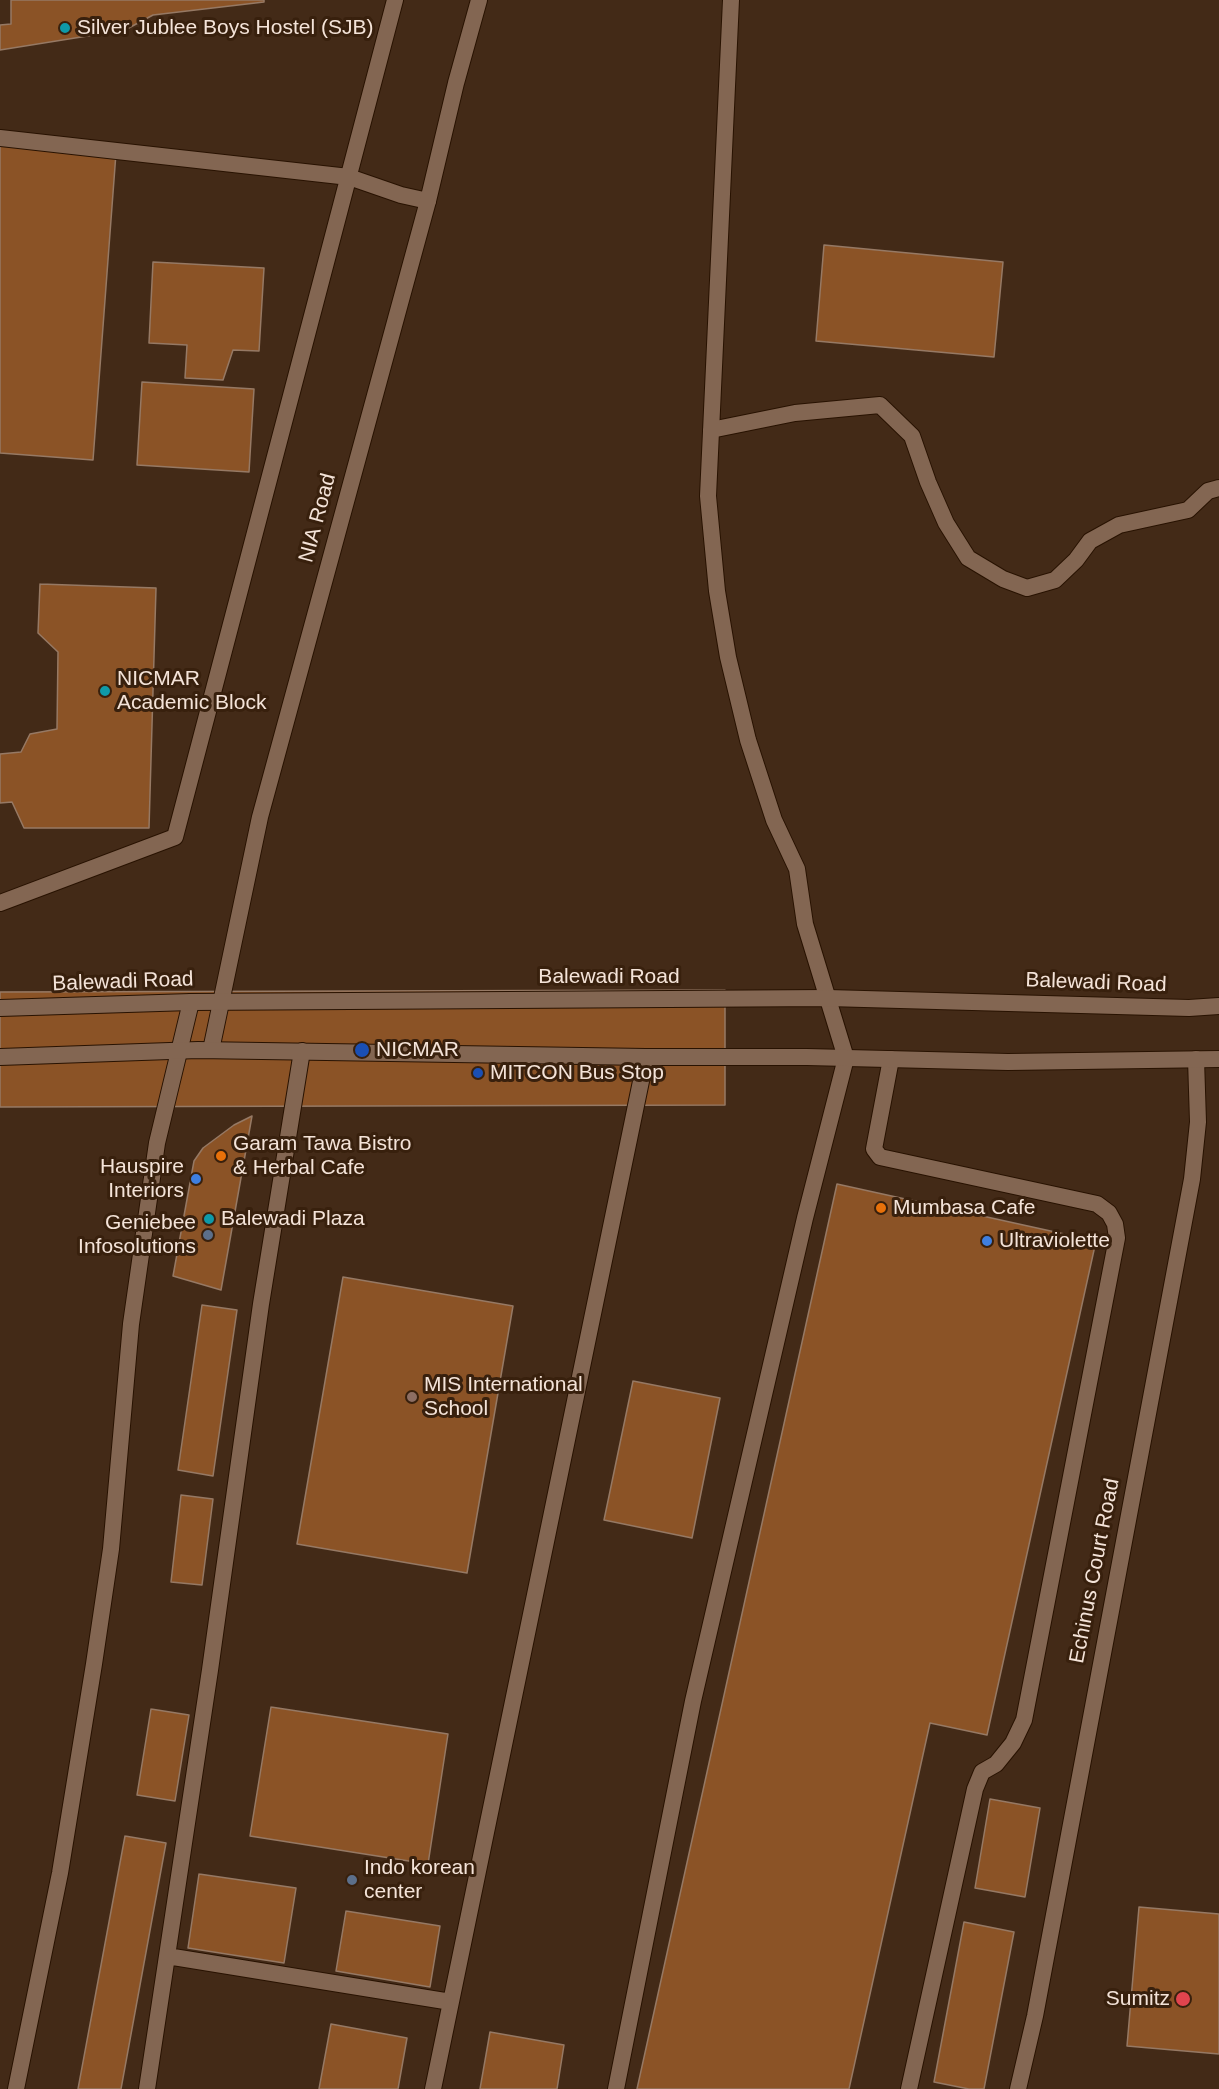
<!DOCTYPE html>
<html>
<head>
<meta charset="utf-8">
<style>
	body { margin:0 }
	canvas { display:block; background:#432a17 }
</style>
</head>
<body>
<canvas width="1219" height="2089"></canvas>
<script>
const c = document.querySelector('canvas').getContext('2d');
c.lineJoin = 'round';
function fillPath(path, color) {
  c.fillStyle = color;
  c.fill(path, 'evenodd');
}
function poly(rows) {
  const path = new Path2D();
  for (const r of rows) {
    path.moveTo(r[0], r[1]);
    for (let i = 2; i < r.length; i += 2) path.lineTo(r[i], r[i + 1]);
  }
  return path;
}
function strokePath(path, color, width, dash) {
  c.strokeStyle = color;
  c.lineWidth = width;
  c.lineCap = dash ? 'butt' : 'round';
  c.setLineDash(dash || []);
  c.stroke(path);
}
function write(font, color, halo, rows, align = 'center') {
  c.font = font + ' Arial,sans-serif';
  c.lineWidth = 6;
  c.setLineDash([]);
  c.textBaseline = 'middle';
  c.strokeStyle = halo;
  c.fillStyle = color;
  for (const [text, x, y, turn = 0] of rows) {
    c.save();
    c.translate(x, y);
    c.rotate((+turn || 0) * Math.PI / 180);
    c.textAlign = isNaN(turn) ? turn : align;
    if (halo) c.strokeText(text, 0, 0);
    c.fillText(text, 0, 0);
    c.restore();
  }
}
const building = poly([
	[11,0,264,0,264,2,153,15,125,30,0,50,0,25,11,24,11,0],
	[0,144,116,153,93,460,0,453,0,144],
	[824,245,1003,262,994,357,816,341,824,245],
	[153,262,264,268,259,351,233,350,223,380,185,378,187,345,149,343,153,262],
	[142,382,254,389,249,472,137,465,142,382],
	[40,584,156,588,149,828,24,828,12,802,0,803,0,754,21,752,30,734,57,729,58,652,38,633,40,584],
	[725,990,725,1105,0,1107,0,992,725,990],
	[252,1116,221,1290,173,1276,194,1161,203,1148,234,1125,252,1116],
	[837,1184,1096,1241,987,1735,930,1723,849,2089,637,2089,837,1184],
	[343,1277,513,1306,467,1573,297,1544,343,1277],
	[202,1305,237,1310,213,1476,178,1470,202,1305],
	[633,1381,720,1398,692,1538,604,1520,633,1381],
	[181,1495,213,1499,202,1585,171,1582,181,1495],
	[271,1707,448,1734,428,1864,250,1836,271,1707],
	[151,1709,189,1715,175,1801,137,1795,151,1709],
	[990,1799,1040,1808,1025,1897,975,1888,990,1799],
	[125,1836,166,1843,121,2089,78,2089,125,1836],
	[199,1874,296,1888,284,1963,188,1948,199,1874],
	[1139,1907,1219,1914,1219,2054,1127,2046,1139,1907],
	[346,1911,440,1926,430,1987,336,1971,346,1911],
	[964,1922,1014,1932,984,2089,969,2089,934,2082,964,1922],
	[331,2024,407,2038,398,2089,319,2089,331,2024],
	[490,2032,564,2045,557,2089,480,2089,490,2032]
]);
fillPath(building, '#8b5326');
strokePath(building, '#967964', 1.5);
const service = poly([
	[0,138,349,177,401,195,428,201],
	[711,430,795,413,880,405,912,436,928,482,946,523,968,558,1003,579,1027,588,1055,580,1076,560,1090,541,1119,525,1188,510,1208,491,1219,488],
	[0,903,175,837,395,0],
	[891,1059,874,1149,880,1157,1097,1204,1109,1213,1115,1224,1117,1238,1024,1720,1013,1743,996,1764,982,1772,975,1789,909,2089],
	[616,2089,693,1701,805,1218,846,1058,805,924,797,869,774,820,748,740,728,657,717,591,708,496,731,0]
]);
const minor = poly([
	[167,1956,451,2002],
	[147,2089,210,1670,261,1304,302,1051],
	[433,2089,646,1057],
	[1018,2089,1035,2016,1192,1179,1198,1122,1196,1059]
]);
const tertiary = poly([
	[211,1050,260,817,428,201,456,83,479,0],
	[16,2089,60,1873,94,1664,111,1549,131,1324,157,1143,191,1002]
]);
const secondary = poly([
	[0,1008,191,1002,828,998,1189,1008,1219,1006],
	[0,1057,198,1050,646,1057,807,1057,1008,1062,1219,1059]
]);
strokePath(service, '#281201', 18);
strokePath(minor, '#281201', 18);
strokePath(tertiary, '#281201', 18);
strokePath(secondary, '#281201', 18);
strokePath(service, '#836652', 16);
strokePath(minor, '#836652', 16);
strokePath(tertiary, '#836652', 16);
strokePath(secondary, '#836652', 16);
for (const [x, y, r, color] of [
	[65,28,6,"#0f9aa8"],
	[105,691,6,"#0f9aa8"],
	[362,1050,8,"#1a4fb4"],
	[478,1073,6,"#1a4fb4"],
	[221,1156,6,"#e8710a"],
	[196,1179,6,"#3f7fe0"],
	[881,1208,6,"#e8710a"],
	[209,1219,6,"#0f9aa8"],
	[208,1235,6,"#5c6f8a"],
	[987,1241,6,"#3f7fe0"],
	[412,1397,6,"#8d6e63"],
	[352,1880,6,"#5c6f8a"],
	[1183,1999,8,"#e0444e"]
]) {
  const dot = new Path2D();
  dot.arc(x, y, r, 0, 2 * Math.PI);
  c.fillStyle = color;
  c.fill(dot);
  strokePath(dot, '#38200d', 2);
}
write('21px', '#f4e3d8', '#38200d', [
	["Silver Jublee Boys Hostel (SJB)",77,28],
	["NICMAR",117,679],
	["Academic Block",117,703],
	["NICMAR",376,1050],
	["MITCON Bus Stop",490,1073],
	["Garam Tawa Bistro",233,1144],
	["& Herbal Cafe",233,1168],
	["Hauspire",184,1167,"right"],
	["Interiors",184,1191,"right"],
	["Mumbasa Cafe",893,1208],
	["Balewadi Plaza",221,1219],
	["Geniebee",196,1223,"right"],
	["Infosolutions",196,1247,"right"],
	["Ultraviolette",999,1241],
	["MIS International",424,1385],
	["School",424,1409],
	["Indo korean",364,1868],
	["center",364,1892],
	["Sumitz",1170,1999,"right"]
], 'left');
write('21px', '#f4e3d8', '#38200d', [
	["NIA Road",318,518,-75],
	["Balewadi Road",609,977],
	["Balewadi Road",123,982,-2],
	["Balewadi Road",1096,983,2],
	["Echinus Court Road",1095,1571,-79]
]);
</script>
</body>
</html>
